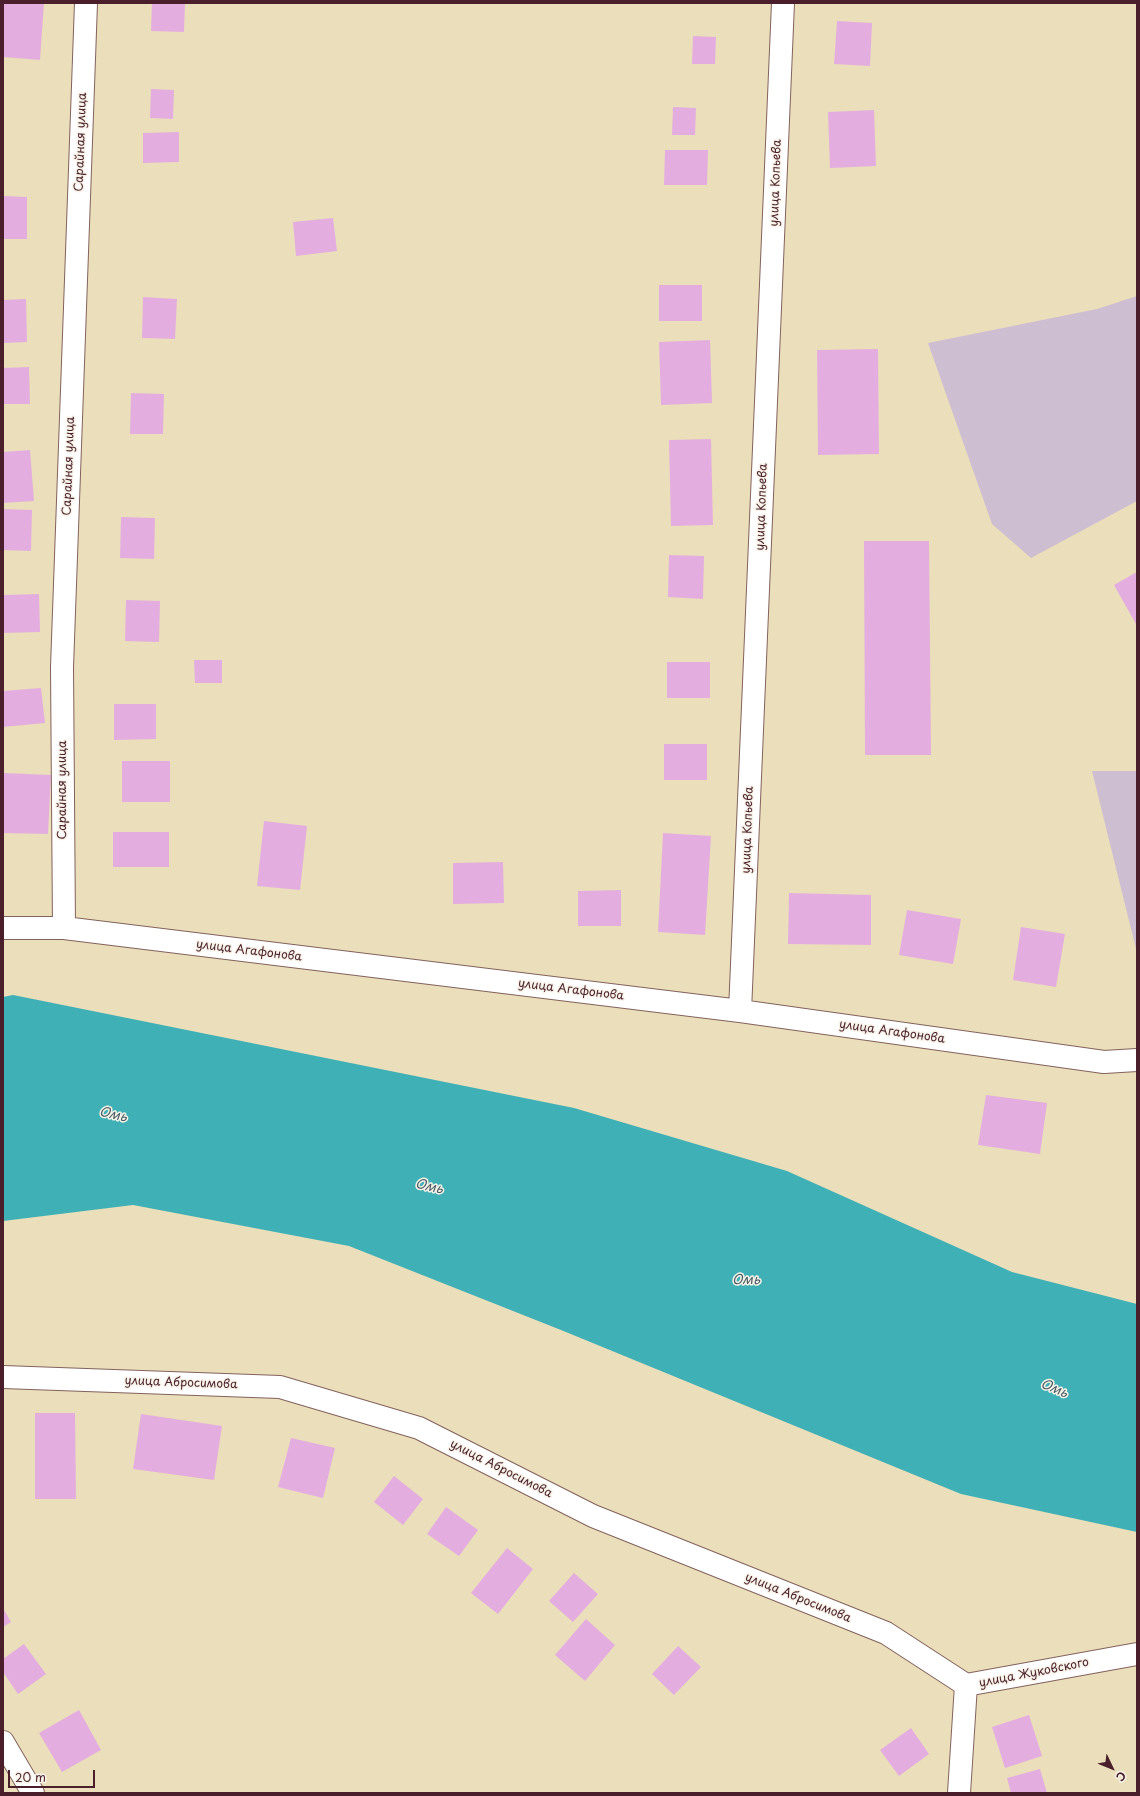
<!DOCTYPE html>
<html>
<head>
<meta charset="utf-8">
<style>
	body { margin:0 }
	#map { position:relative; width:1140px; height:1796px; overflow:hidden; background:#ebdeba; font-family:"Playpen Sans",sans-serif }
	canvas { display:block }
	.frame { position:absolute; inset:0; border:4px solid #4a1f2b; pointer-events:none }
	.north { position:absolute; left:1092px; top:1748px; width:40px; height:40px; -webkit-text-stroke:3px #f7f3e8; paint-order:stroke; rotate:133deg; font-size:11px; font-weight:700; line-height:16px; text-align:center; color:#4a1f2b }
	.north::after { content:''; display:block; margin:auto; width:14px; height:18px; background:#4a1f2b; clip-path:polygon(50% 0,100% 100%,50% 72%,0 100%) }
	.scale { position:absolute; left:8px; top:1770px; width:87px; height:18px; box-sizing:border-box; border:2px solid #4a1f2b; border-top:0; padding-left:5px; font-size:12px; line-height:14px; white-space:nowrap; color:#4a1f2b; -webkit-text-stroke:3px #f7f3e8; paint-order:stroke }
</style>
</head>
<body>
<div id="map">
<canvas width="1140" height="1796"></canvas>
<div class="frame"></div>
<div class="north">С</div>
<div class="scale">20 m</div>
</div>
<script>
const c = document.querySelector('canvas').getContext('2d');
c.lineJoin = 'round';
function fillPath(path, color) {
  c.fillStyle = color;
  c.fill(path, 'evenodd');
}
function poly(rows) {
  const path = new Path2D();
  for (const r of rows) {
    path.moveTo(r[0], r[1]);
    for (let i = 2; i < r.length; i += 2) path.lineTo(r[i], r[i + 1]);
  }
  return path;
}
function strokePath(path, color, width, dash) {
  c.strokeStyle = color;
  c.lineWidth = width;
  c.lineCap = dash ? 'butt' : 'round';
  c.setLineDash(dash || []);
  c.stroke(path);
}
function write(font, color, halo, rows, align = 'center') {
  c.font = font + ' "Playpen Sans",sans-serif';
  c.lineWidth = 3;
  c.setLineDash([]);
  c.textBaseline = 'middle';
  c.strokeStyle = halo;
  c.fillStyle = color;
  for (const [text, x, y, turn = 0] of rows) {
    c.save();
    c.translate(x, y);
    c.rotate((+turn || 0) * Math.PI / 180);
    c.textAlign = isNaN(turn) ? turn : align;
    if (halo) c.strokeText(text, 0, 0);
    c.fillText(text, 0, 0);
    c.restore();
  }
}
fillPath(poly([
	[1137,296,1137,501,1031,558,992,524,928,343,1097,309],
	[1092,771,1137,771,1137,953]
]), '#cebed1');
fillPath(poly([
	[13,995,574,1108,787,1171,1012,1272,1137,1304,1137,1532,961,1494,561,1330,349,1246,133,1205,3,1221,3,997]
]), '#3fb0b6');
fillPath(poly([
	[3,3,44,3,40,60,3,57],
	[152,3,185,3,184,32,151,31],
	[837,21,872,23,870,66,834,64],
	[693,36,716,37,715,64,692,64],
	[151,89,174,90,173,119,150,118],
	[673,107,696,108,695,135,672,135],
	[874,110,876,166,830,168,828,112],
	[179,132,179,162,143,163,143,133],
	[665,150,708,150,707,185,664,185],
	[3,196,27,197,27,239,3,239],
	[333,218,337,251,296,256,293,222],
	[659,285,702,285,702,321,659,321],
	[143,297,177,299,175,339,142,338],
	[26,299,27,342,3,343,3,300],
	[710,340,712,403,661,405,659,342],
	[878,349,879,454,818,455,817,350],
	[29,367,30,404,3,404,3,368],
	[131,393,164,394,163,434,130,434],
	[711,439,713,525,671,526,669,440],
	[30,450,34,501,3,503,3,452],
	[3,509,32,510,31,551,3,550],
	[121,517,155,518,154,559,120,558],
	[864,541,929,541,931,755,865,755],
	[669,555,704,556,703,599,668,597],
	[1137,572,1137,626,1114,585],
	[39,594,40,632,3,633,3,595],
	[126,600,160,601,159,642,125,641],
	[194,660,222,660,222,683,195,683],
	[667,662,710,662,710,698,667,698],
	[41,688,45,723,3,727,3,691],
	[114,704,156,704,156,739,114,740],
	[664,744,707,744,707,780,664,780],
	[122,761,170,761,170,802,122,802],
	[3,773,51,775,48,834,3,833],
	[264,821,307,826,300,890,257,886],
	[113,832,169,832,169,867,113,867],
	[663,833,711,836,705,935,658,932],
	[503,862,504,903,453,904,453,863],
	[621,890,621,926,578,926,578,891],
	[789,893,871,895,871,945,788,944],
	[907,910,961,919,953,964,899,955],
	[1021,927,1065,934,1056,987,1013,980],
	[986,1095,1047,1103,1040,1154,978,1145],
	[35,1413,75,1413,76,1499,35,1499],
	[141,1414,222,1426,214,1480,133,1469],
	[291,1438,335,1448,323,1498,278,1487],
	[394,1476,423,1499,403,1525,374,1502],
	[446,1507,478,1530,459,1556,427,1534],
	[507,1548,533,1569,498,1614,471,1593],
	[574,1573,598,1594,573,1622,549,1601],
	[3,1608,11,1622,3,1627],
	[586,1619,615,1645,585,1681,555,1655],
	[24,1644,46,1674,18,1694,3,1672,3,1659],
	[678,1646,701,1667,674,1695,652,1674],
	[79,1710,101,1750,62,1772,39,1733],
	[1029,1715,1042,1756,1005,1768,992,1727],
	[911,1728,929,1754,899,1776,880,1750],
	[1040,1769,1047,1793,1011,1793,1007,1778]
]), '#e3aedf');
const minor = poly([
	[3,928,64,928,740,1011,1104,1062,1137,1060],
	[64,928,62,667,86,3],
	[740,1011,783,3],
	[3,1377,280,1387,419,1428,593,1516,886,1633,966,1685],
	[3,1742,33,1793],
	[959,1793,966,1685,1137,1654]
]);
strokePath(minor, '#82625d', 24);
strokePath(minor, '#fff', 22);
write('12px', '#4a1f2b', '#f7f3e8', [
	["Сарайная улица",81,142,-88],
	["улица Копьева",776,183,-88],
	["Сарайная улица",69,466,-88],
	["улица Копьева",762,507,-88],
	["Сарайная улица",63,790,-90],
	["улица Копьева",748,830,-88],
	["улица Агафонова",249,951,7],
	["улица Агафонова",571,990,7],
	["улица Агафонова",892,1032,8],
	["улица Абросимова",181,1383,2],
	["улица Абросимова",501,1469,27],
	["улица Абросимова",798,1598,22],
	["улица Жуковского",1034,1673,-11]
]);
write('italic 13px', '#465963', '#f7f3e8', [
	["Омь",113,1115,13],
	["Омь",429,1187,13],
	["Омь",746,1280],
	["Омь",1054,1389,23]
]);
</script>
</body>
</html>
